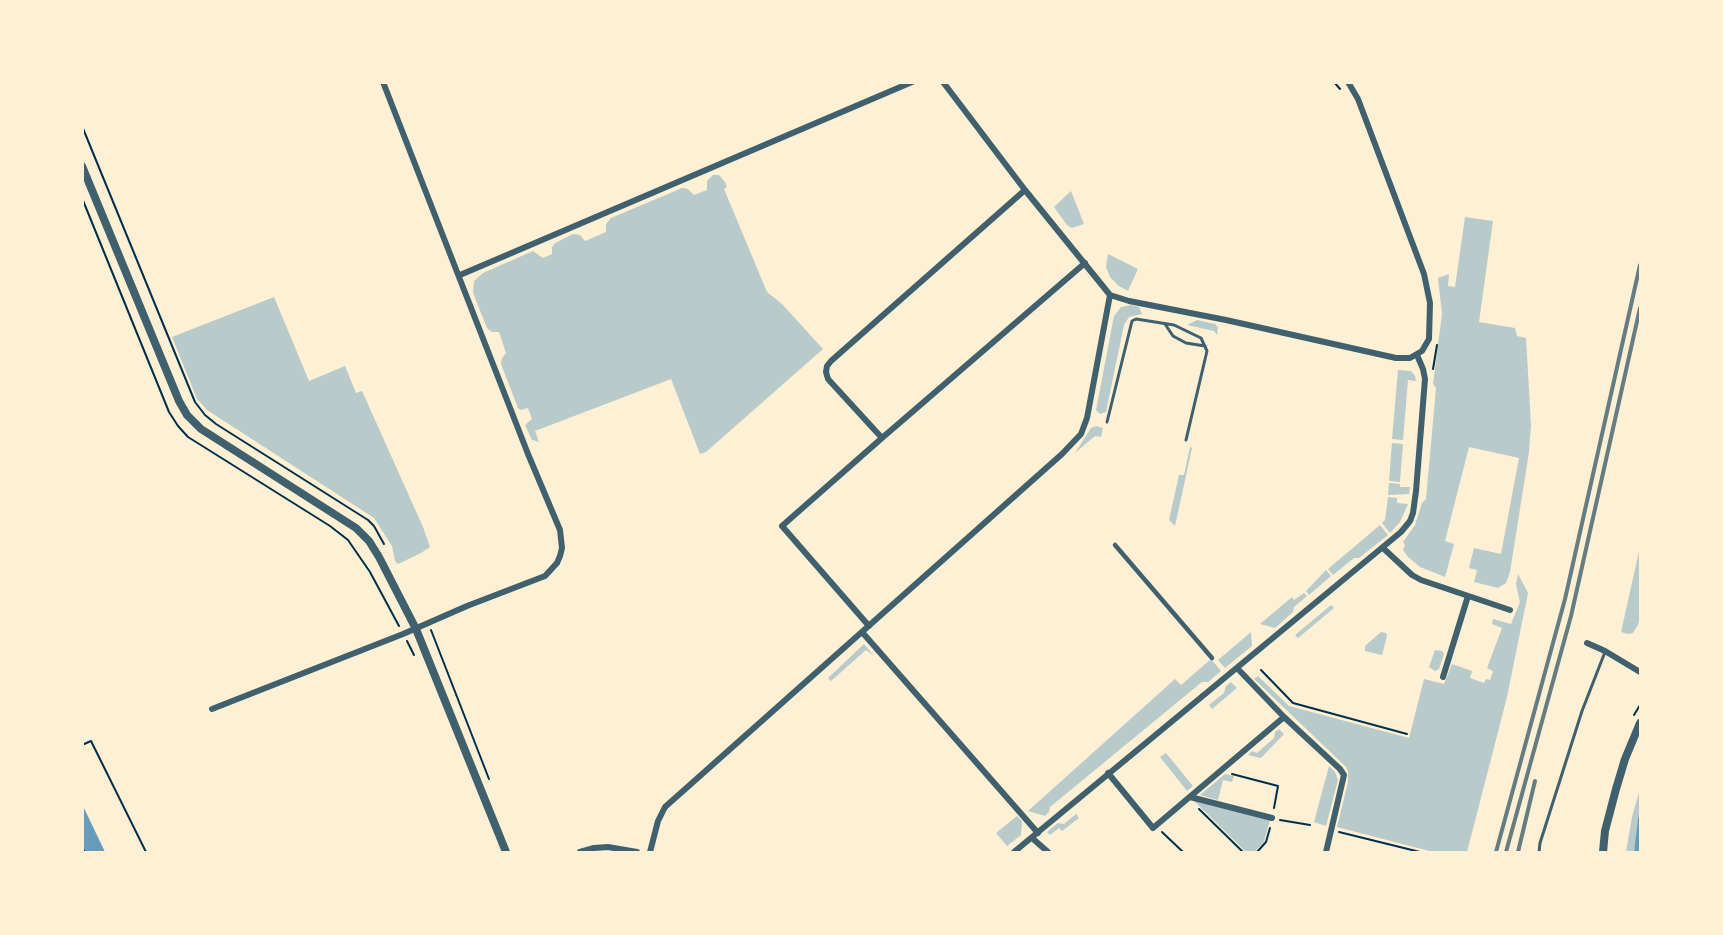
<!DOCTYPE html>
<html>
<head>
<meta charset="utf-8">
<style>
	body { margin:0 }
	#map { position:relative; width:1723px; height:935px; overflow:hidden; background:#fdf0d5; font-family:Rubik,sans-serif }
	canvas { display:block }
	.frame { position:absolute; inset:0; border:84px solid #fdf0d5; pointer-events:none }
</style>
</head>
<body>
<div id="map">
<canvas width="1723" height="935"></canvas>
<div class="frame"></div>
</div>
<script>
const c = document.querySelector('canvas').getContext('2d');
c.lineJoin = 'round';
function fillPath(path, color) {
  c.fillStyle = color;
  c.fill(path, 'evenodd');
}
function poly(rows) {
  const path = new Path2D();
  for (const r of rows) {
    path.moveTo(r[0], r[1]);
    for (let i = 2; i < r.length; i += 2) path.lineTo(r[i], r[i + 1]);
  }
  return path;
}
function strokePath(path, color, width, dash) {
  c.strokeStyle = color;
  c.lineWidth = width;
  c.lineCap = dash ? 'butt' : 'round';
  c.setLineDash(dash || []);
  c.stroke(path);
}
fillPath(poly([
	[713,175,719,175,725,182,727,187,724,189,767,292,782,304,823,349,706,452,700,454,671,379,535,431,539,442,532,440,525,425,532,419,528,408,521,410,518,408,501,364,502,358,506,353,499,332,492,332,487,328,473,293,474,281,483,273,533,251,543,258,552,254,552,247,555,243,573,234,580,235,585,241,606,232,606,224,611,218,682,188,688,189,694,195,707,190,707,181],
	[1071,191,1084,224,1072,228,1067,225,1054,207],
	[1465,217,1493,221,1479,322,1515,328,1517,336,1526,338,1531,425,1529,452,1510,572,1506,583,1498,588,1474,582,1477,570,1469,568,1474,548,1501,554,1519,458,1469,447,1445,541,1454,544,1445,577,1420,567,1408,557,1403,550,1405,545,1403,542,1415,525,1422,503,1426,499,1436,388,1433,384,1442,314,1438,278,1449,274,1448,286,1455,287],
	[1108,254,1138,269,1128,291,1119,286,1110,277,1106,267],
	[274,297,309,381,345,366,356,393,362,391,423,527,430,547,421,553,398,564,395,561,392,546,374,518,207,410,197,399,172,337],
	[1131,305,1139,307,1142,314,1129,317,1124,325,1106,412,1100,414,1096,410,1114,316,1121,307],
	[1197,320,1215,324,1218,327,1217,335,1214,331,1187,325],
	[1398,370,1411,371,1415,376,1416,381,1408,380,1403,440,1392,439],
	[1096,426,1103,428,1101,437,1095,436,1075,453,1091,428],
	[1392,443,1403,444,1400,482,1389,481],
	[1190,447,1192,448,1175,526,1169,520,1179,475,1184,475],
	[1389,483,1400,484,1400,487,1410,487,1409,494,1388,495],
	[1388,497,1397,498,1397,503,1408,504,1400,522,1390,533,1382,523,1385,520],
	[1380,525,1388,535,1359,558,1354,558,1333,575,1328,569],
	[1640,547,1640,616,1638,625,1633,633,1628,634,1621,632],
	[1326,570,1331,576,1309,595,1306,591],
	[1518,574,1528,593,1507,697,1467,852,1433,852,1337,827,1348,782,1348,772,1346,767,1254,679,1258,676,1289,706,1409,738,1424,679,1444,684,1452,664,1472,671,1470,678,1484,683,1486,679,1490,680,1493,671,1487,668,1502,628,1492,624,1493,619,1511,624,1520,602,1516,584],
	[1304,593,1307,596,1294,607,1293,612,1275,628,1260,624,1292,597,1294,600],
	[1331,605,1334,608,1298,638,1295,635],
	[1251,632,1252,646,1225,668,1218,660],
	[1381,632,1386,633,1387,636,1382,655,1365,651,1365,646],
	[864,644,874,656,866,650,831,681,828,678],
	[1435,650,1442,651,1444,654,1439,669,1435,671,1429,667],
	[1211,659,1221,671,1208,682,1202,682,1050,807,1049,812,1045,816,1028,811,1175,679,1181,685],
	[1231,682,1237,688,1212,709,1209,705,1224,693,1226,686],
	[1279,729,1284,734,1261,758,1248,755,1252,751,1257,753,1274,738,1275,732],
	[1166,753,1193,786,1187,791,1160,757],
	[1329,766,1335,772,1338,780,1326,826,1314,822],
	[1225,774,1234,776,1232,782,1223,780,1218,800,1200,795],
	[1640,789,1640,813,1634,852,1626,852,1632,817],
	[1194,801,1270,820,1264,842,1254,852,1246,852],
	[1076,814,1079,818,1062,831,1059,828,1050,835,1047,832,1058,823,1064,824],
	[1017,816,1022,821,1021,835,1007,846,996,833]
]), '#b9caca');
fillPath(poly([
	[83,806,105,852,83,852],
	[1640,813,1640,852,1634,852,1638,819]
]), '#669bbc');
strokePath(poly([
	[1334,82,1340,89],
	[82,126,195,402,205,415,216,424,368,520,374,526,384,544],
	[82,198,169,412,178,426,188,437,330,526,348,540,370,572,399,626],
	[1433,369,1437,345],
	[431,630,489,779],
	[407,641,414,655],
	[1261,670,1293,703,1407,734],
	[1634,715,1640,705],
	[82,745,91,741,146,852],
	[1232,774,1278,786,1274,808],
	[1199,809,1243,852],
	[1280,820,1310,825],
	[1162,832,1183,852],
	[1339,832,1420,852],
	[82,848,85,852],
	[1257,852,1266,842,1270,828]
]), '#003049', 2);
strokePath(poly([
	[1165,324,1173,336,1186,343,1205,346],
	[1107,422,1132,321,1136,319,1174,325,1201,338,1207,351,1186,440],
	[1539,852,1540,843,1582,711,1605,652]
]), '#3f606c', 3);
strokePath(poly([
	[1115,545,1212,658]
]), '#3f606c', 4.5);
strokePath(poly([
	[1025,190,831,361,827,366,826,372,828,379,882,438,1085,263],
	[460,275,912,82],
	[1110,295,1129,301,1226,320,1396,358,1410,358,1422,351,1429,339,1430,303,1424,274,1358,99,1348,82],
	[1383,548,1412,575,1421,580,1510,610],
	[869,626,782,526,882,438],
	[862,632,1038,833],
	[1587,643,1605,651,1640,672],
	[1237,668,1284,717,1340,769,1344,775,1326,852],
	[1443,677,1468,596],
	[212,709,403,634,467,606,545,576,557,563,560,556,562,548,560,530,528,454,383,82],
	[1108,773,1153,828,1284,717],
	[1190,797,1272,818],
	[1032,838,1048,852],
	[580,852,594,848,608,847,637,852],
	[650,852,658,821,665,807,1062,454,1081,434,1087,418,1110,295,1025,190,943,82],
	[1014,852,1401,532,1410,521,1413,513,1416,491,1425,379,1423,369,1417,355]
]), '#3f606c', 6);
strokePath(poly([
	[82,166,179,401,187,415,201,429,356,528,369,541,379,557,416,629,506,852],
	[1603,852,1605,831,1616,789,1625,759,1640,723]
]), '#3f606c', 8);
strokePath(poly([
	[1496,852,1565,599,1640,265],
	[1506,852,1571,616,1640,308],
	[1518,852,1535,781]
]), '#657d81', 4);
</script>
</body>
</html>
